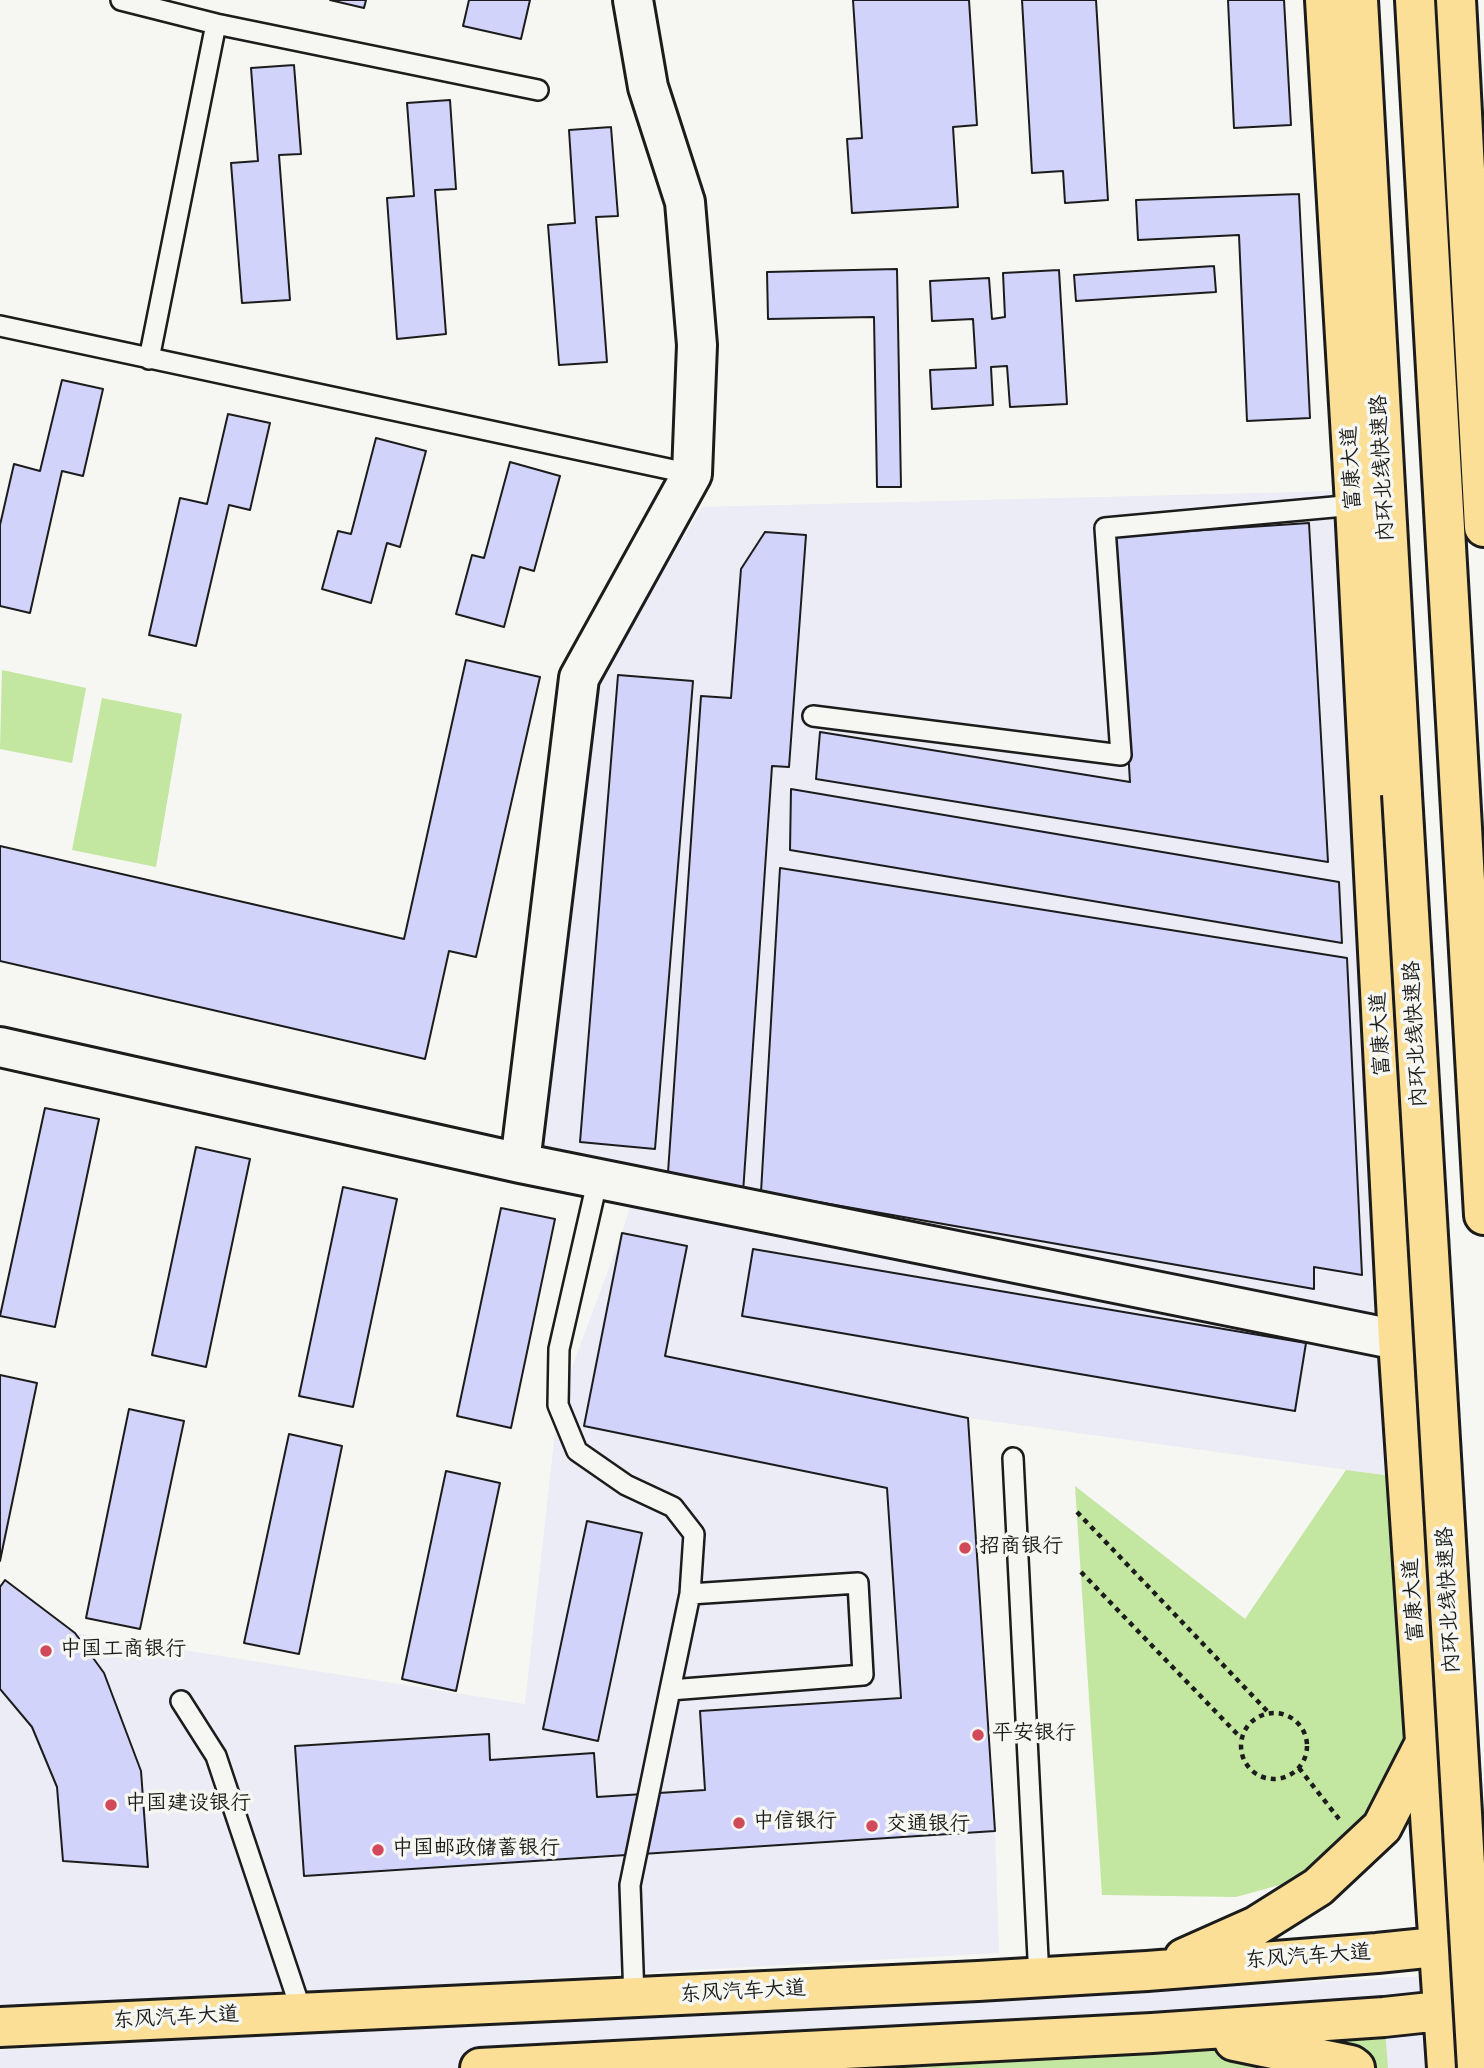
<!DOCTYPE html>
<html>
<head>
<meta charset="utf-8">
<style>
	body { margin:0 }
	canvas { display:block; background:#f6f6f2 }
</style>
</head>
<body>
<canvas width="1484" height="2068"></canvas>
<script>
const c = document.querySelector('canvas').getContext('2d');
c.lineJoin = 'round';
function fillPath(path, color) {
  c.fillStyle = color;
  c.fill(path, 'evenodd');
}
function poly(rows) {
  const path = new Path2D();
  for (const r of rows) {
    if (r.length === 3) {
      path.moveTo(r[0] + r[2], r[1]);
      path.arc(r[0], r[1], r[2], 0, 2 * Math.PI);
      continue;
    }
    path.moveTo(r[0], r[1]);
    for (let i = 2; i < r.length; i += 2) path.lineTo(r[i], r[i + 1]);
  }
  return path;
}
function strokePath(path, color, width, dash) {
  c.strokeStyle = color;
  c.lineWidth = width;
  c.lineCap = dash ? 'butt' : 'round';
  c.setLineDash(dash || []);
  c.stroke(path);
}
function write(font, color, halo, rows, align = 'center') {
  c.font = font + ' Mynerve,"LXGW WenKai TC",sans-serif';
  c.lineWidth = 7;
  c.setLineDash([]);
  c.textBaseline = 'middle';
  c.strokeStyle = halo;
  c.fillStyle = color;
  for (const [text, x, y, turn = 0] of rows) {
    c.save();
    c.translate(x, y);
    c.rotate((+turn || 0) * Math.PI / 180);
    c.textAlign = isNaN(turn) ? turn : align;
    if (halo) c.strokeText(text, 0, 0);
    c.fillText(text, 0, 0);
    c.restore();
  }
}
fillPath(poly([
	[1338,491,1407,1478,968,1418,995,1831,999,1953,0,2009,0,1587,5,1580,75,1633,525,1704,558,1405,622,1233,636,1187,541,1166,597,682,702,507],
	[1484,1973,1484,2068,0,2068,0,2050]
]), '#ebecf5');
fillPath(poly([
	[2,670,86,688,72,763,0,749],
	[102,698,182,714,156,867,72,850],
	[1346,1470,1407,1478,1423,1713,1370,1817,1305,1878,1236,1897,1102,1895,1075,1486,1245,1619],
	[1384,2017,1388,2068,719,2068]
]), '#c3e6a0');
const building = poly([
	[330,0,366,0,364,8,330,0],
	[469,0,530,0,521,39,463,26,469,0],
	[853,0,969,0,977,125,953,127,958,207,852,213,847,139,862,138,853,0],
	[1022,0,1096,0,1108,200,1065,203,1063,171,1032,173,1022,0],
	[1228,0,1284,0,1291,125,1234,128,1228,0],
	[294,65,301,154,279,155,290,300,242,303,231,163,258,161,251,68,294,65],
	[450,100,456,189,435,190,446,334,397,339,387,198,414,196,407,103,450,100],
	[611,127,618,216,596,217,607,362,559,365,548,225,575,223,569,130,611,127],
	[1299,194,1310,418,1247,421,1239,235,1138,240,1136,200,1299,194],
	[1214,266,1216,292,1076,301,1074,275,1214,266],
	[897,269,901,487,877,487,874,317,768,319,767,272,897,269],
	[1059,270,1067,404,1010,407,1007,366,991,367,993,405,932,409,930,370,976,368,973,319,932,321,930,281,989,278,992,319,1005,317,1003,273,1059,270],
	[62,380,103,389,83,476,62,471,30,613,0,606,0,525,14,464,40,471,62,380],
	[228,414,270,423,250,510,229,505,196,646,149,635,180,498,207,504,228,414],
	[376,438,426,451,400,547,387,543,371,603,322,589,338,531,351,534,376,438],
	[510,462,560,476,534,571,520,567,504,627,456,614,472,555,484,558,510,462],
	[1309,523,1328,862,816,779,820,732,1130,782,1115,536,1309,523],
	[765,532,806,535,789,767,772,766,743,1193,667,1187,701,696,731,698,741,569,765,532],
	[466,660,540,677,476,957,449,951,425,1059,0,961,0,846,404,939,466,660],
	[618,675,693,681,655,1149,580,1142,618,675],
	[791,789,1339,882,1342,943,790,850,791,789],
	[780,868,1347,958,1362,1275,1314,1267,1314,1289,761,1192,780,868],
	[45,1108,99,1119,55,1327,0,1316,45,1108],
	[196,1147,250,1159,206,1367,152,1355,196,1147],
	[343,1187,397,1199,353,1407,299,1396,343,1187],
	[501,1208,555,1219,511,1428,457,1416,501,1208],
	[622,1233,687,1246,665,1356,968,1418,995,1831,304,1876,295,1746,489,1734,490,1760,594,1753,597,1797,705,1790,700,1711,901,1698,887,1488,584,1426,622,1233],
	[753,1249,1306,1343,1295,1411,742,1316,753,1249],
	[0,1375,37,1383,0,1561,0,1375],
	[129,1409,184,1421,140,1629,86,1618,129,1409],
	[289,1434,342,1446,299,1654,244,1643,289,1434],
	[446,1471,500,1483,456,1691,402,1679,446,1471],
	[587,1521,642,1533,598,1741,543,1729,587,1521],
	[5,1580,75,1633,104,1673,141,1771,148,1867,63,1861,57,1787,32,1727,0,1689,0,1587,5,1580]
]);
fillPath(building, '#d1d3fb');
strokePath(building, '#1c1c1c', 2);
const lane = poly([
	[121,0,216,24,149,359],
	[216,24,538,90],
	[0,326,692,474],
	[813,716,1121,755,1105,528,1355,505],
	[598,1178,559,1349,558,1405,577,1451,626,1485,673,1507,694,1534,690,1594],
	[1013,1458,1039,1978],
	[181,1701,216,1756,302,2013],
	[634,1998,630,1885,670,1690,690,1594,858,1583,863,1675,670,1690]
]);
const street = poly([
	[0,1047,520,1163,1398,1340],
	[520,1163,579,678,692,474,697,345,685,202,648,87,633,0]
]);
const primary = poly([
	[1325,0,1355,505,1398,1340,1447,2068],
	[1456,0,1484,527],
	[1184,1958,1256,1926,1318,1887,1382,1827,1425,1743],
	[0,2027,978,1981,1147,1971,1377,1953,1465,1944],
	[1234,2041,1351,2065,1355,2068],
	[480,2068,1152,2033,1384,2017,1468,2008]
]);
const highway = poly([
	[1358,0,1402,794],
	[1415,0,1484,1215]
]);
strokePath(lane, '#1c1c1c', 24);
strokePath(street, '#1c1c1c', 44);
strokePath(primary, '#1c1c1c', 44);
strokePath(highway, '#1c1c1c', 44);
strokePath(poly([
	[1077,1512,1269,1713],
	[1081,1572,1241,1738],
	[1274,1746,33],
	[1299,1768,1339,1819]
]), '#1c1c1c', 4.5, [5, 5]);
strokePath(lane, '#f6f6f2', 19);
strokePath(street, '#f6f6f2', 38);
strokePath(primary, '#fbdf96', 38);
strokePath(highway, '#fbdf96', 38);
const highwayBridge = poly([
	[1402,794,1477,2068]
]);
strokePath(highwayBridge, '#1c1c1c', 44, []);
strokePath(highwayBridge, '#fbdf96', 38);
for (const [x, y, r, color] of [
	[965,1548,7,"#d1495b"],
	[46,1651,7,"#d1495b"],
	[978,1735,7,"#d1495b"],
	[111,1805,7,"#d1495b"],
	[739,1823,7,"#d1495b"],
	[872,1826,7,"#d1495b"],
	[378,1850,7,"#d1495b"]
]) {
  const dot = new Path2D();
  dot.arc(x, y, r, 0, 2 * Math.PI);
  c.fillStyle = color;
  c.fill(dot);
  strokePath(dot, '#f6f6f2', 2.5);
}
write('21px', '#1c1c1c', '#f6f6f2', [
	["富康大道",1353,468,-93],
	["内环北线快速路",1384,468,-93],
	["富康大道",1382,1034,-93],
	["内环北线快速路",1417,1034,-93],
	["富康大道",1415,1600,-94],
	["内环北线快速路",1450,1600,-93],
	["东风汽车大道",1308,1958,-4],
	["东风汽车大道",743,1993,-3],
	["东风汽车大道",176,2019,-3]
]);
write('21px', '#1c1c1c', '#f6f6f2', [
	["招商银行",979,1548],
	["中国工商银行",60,1651],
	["平安银行",992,1735],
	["中国建设银行",125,1805],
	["中信银行",753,1823],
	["交通银行",886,1826],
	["中国邮政储蓄银行",392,1850]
], 'left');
</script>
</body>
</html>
